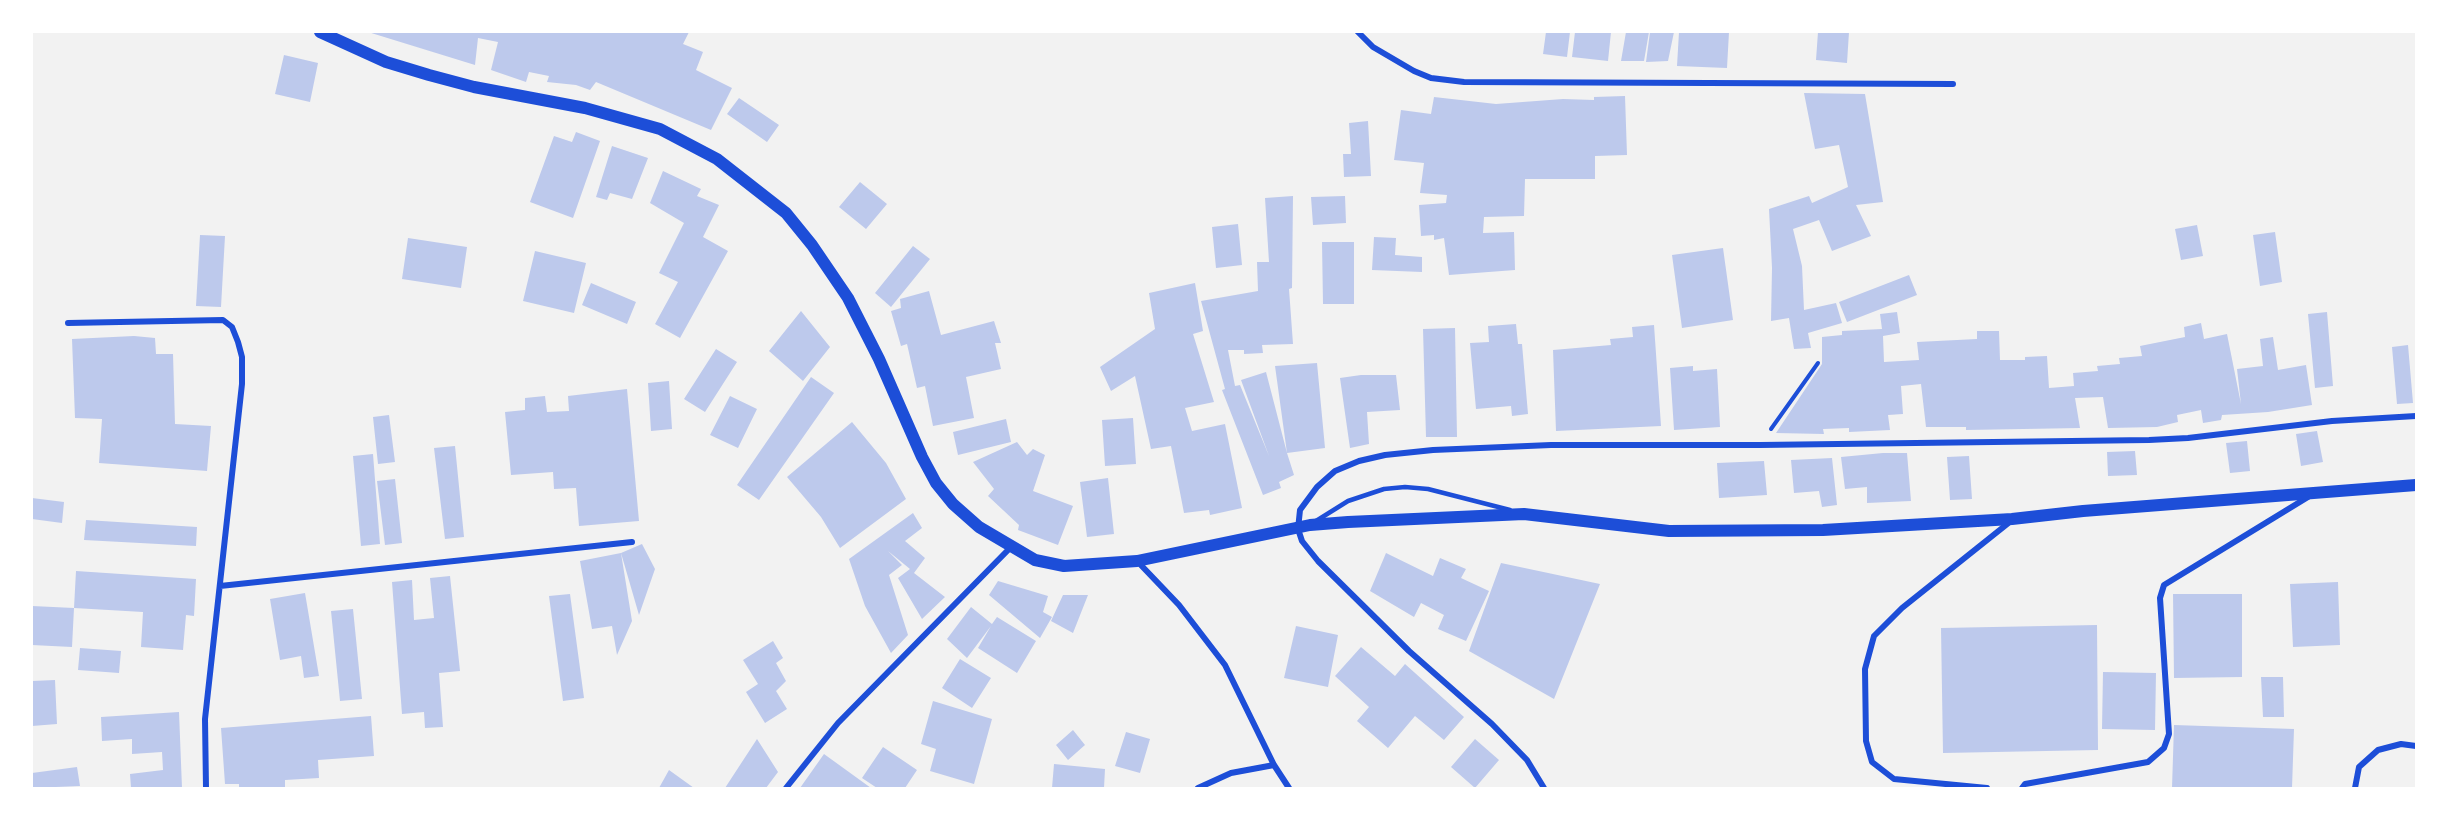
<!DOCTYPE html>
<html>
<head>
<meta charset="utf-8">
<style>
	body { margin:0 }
	#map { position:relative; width:2448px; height:820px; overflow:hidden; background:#f2f2f2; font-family:"Fira Sans Condensed",sans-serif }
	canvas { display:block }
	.frame { position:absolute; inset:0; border:33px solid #fff; pointer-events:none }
</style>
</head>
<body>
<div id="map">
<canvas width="2448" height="820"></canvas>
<div class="frame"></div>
</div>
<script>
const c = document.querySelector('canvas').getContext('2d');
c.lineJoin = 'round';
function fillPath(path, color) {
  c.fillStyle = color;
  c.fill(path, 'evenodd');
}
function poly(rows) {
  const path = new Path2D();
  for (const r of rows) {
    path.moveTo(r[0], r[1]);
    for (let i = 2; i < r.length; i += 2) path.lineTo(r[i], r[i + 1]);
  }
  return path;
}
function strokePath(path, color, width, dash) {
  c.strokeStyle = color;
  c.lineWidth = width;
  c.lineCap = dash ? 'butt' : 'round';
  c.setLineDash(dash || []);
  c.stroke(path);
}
fillPath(poly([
	[368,32,689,32,683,44,703,52,696,70,732,88,711,130,596,82,590,90,576,85,547,82,549,76,529,72,526,82,491,70,498,42,478,38,475,65],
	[1546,32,1570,32,1567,57,1543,54],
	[1575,32,1611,32,1608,61,1572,57],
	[1626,32,1649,32,1644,61,1621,61],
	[1650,32,1674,32,1668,61,1646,62],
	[1679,32,1729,32,1727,68,1677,66],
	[1818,32,1849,32,1847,63,1816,60],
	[284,55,318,63,310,102,275,94],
	[1804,93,1865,94,1883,202,1856,205,1871,236,1832,251,1819,220,1793,229,1802,266,1804,310,1836,303,1842,323,1808,333,1811,348,1794,349,1789,318,1771,321,1772,268,1769,209,1809,196,1812,203,1848,187,1839,145,1815,149],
	[1625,96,1627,155,1595,156,1595,179,1525,179,1524,216,1484,217,1483,233,1514,232,1515,270,1449,275,1444,238,1434,240,1434,235,1421,236,1419,205,1446,203,1447,195,1420,193,1424,163,1394,160,1401,110,1431,114,1434,97,1496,104,1563,99,1594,100,1594,97],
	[739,98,779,125,767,142,727,114],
	[1368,121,1371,176,1344,177,1343,154,1351,154,1349,123],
	[576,132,600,141,573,218,530,202,554,136,572,142],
	[612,146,648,158,632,199,610,193,607,200,596,197],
	[663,171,701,189,697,196,719,205,703,237,728,251,680,338,655,324,678,282,659,273,684,223,650,203],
	[860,182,887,204,866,229,839,207],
	[1293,196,1292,288,1289,289,1293,344,1262,345,1263,353,1244,354,1244,350,1228,350,1235,386,1240,385,1269,456,1241,380,1266,372,1287,453,1275,366,1317,363,1325,448,1287,453,1294,475,1279,482,1281,488,1263,495,1222,390,1225,389,1201,301,1258,291,1257,262,1269,262,1265,198],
	[1345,196,1346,223,1313,225,1311,197],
	[1238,224,1242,265,1216,268,1212,227],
	[2197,225,2203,256,2181,260,2175,229],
	[2275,232,2282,282,2260,286,2253,235],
	[200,235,225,236,221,307,196,306],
	[1374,237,1396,238,1395,255,1422,257,1422,272,1372,270],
	[408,238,467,247,461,288,402,279],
	[1322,242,1354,242,1354,304,1323,304],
	[913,246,930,259,891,307,875,293],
	[1723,248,1733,320,1682,328,1672,255],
	[535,251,586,263,574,313,523,301],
	[1909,275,1917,295,1847,322,1839,302],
	[591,283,636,302,627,324,582,305],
	[1195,283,1203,331,1193,334,1214,402,1185,408,1192,431,1225,424,1242,508,1210,515,1209,510,1184,513,1171,446,1151,449,1135,376,1111,391,1100,367,1155,329,1149,293],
	[929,291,941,335,994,321,1001,343,995,343,1001,369,966,377,974,418,933,426,925,386,917,388,907,344,901,346,891,311,901,308,900,299],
	[801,311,830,347,803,381,769,351],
	[1897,312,1900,333,1883,336,1884,362,1919,360,1917,342,1977,339,1977,331,1999,331,2000,360,2025,360,2025,357,2047,356,2049,388,2074,386,2073,373,2098,371,2097,366,2120,364,2119,358,2142,356,2140,346,2185,337,2184,327,2201,323,2204,339,2227,334,2241,404,2237,369,2263,366,2260,339,2273,337,2278,370,2306,365,2312,405,2268,412,2222,415,2221,420,2203,423,2201,410,2177,415,2178,422,2157,427,2108,428,2103,397,2075,398,2080,428,1966,430,1966,427,1926,427,1921,384,1901,386,1903,414,1888,415,1890,430,1849,432,1849,428,1823,429,1824,434,1776,433,1822,364,1822,337,1842,335,1842,331,1882,329,1880,314],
	[2327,312,2333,386,2315,388,2308,314],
	[1516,324,1518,344,1522,344,1528,414,1512,416,1511,406,1476,409,1470,343,1489,342,1488,326],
	[1654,325,1661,426,1556,431,1553,350,1611,345,1610,339,1633,337,1632,327],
	[1455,328,1457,437,1426,437,1423,329],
	[134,336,155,338,156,354,173,354,175,424,211,426,207,471,99,463,102,419,75,418,72,339],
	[2408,345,2413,403,2397,404,2392,347],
	[716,349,737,362,705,412,684,399],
	[1693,366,1693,371,1717,369,1720,427,1674,430,1670,368],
	[1361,375,1396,375,1400,410,1367,412,1369,444,1350,448,1340,378],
	[811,377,834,393,759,500,737,485],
	[669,381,672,429,651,431,648,383],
	[627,389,639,521,579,526,576,488,554,489,553,472,511,475,505,412,525,410,525,398,545,396,547,412,569,411,568,396],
	[730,396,757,409,738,448,710,435],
	[389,415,395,462,378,464,373,417],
	[1133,418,1136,464,1105,466,1102,420],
	[1006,419,1011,442,958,455,953,432],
	[852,422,886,463,906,499,840,548,821,517,787,477],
	[2317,431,2323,462,2301,466,2296,434],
	[2247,441,2250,471,2230,473,2226,443],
	[1017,442,1027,455,1033,449,1045,455,1033,491,1073,506,1058,545,1018,530,1019,525,988,496,994,489,973,462],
	[455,446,464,537,445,539,434,448],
	[2135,451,2137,475,2108,476,2107,452],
	[1883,453,1907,453,1911,501,1867,503,1867,487,1845,489,1841,457],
	[373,454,380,544,361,546,353,456],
	[1969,456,1972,499,1950,500,1947,457],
	[1832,458,1837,505,1822,507,1819,491,1794,493,1791,460],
	[1764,461,1767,495,1719,498,1717,463],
	[1108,478,1114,534,1087,537,1080,482],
	[395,479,402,543,385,545,377,481],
	[32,498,64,502,62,523,32,519],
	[913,513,922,528,905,541,925,558,914,573,945,597,922,619,898,578,910,569,888,551,902,565,889,575,908,635,891,653,865,606,849,559],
	[86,520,197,527,196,546,84,540],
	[642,544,655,569,639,615,621,553,632,621,617,655,612,626,592,629,580,561,621,553],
	[1386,553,1433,576,1440,558,1466,569,1461,578,1489,591,1466,641,1438,629,1444,615,1421,603,1414,617,1370,591],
	[1501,563,1600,584,1554,699,1469,651],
	[76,571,196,579,194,616,186,615,183,650,141,647,143,612,74,608],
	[450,576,460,671,439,673,443,727,425,728,424,712,402,714,392,582,412,580,414,620,434,618,430,578],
	[998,581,1048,596,1043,612,1052,617,1040,638,989,595],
	[2338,582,2340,645,2293,647,2290,584],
	[305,593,319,676,304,678,301,656,280,660,270,599],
	[570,594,584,698,563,701,549,596],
	[2173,594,2242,594,2242,677,2174,678],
	[1063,595,1088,595,1073,633,1051,621],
	[32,606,74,608,72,647,32,645],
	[971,607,992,624,997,617,1036,641,1017,673,978,648,991,626,967,658,947,639],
	[353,609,362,699,340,701,331,611],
	[2097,625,2098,750,1943,753,1941,628],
	[1296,626,1338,635,1328,687,1284,678],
	[773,641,783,658,776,663,786,681,776,691,787,709,765,723,746,692,758,684,743,660],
	[1361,647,1395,676,1405,664,1464,717,1444,740,1415,716,1388,748,1357,721,1369,707,1335,676],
	[80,648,121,651,119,673,78,670],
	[960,659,991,678,972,708,942,688],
	[2103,672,2156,673,2155,730,2102,729],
	[2261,677,2283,677,2284,717,2263,717],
	[55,680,57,724,32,726,32,681],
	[933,701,992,719,974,784,930,771,936,749,921,744],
	[179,712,182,788,131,788,130,774,163,770,162,752,132,754,132,739,102,741,101,717],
	[371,716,374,756,318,760,319,778,285,780,285,788,239,788,239,784,225,784,221,728],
	[2174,725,2294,729,2292,788,2172,788],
	[1073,730,1085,745,1068,760,1056,745],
	[1126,732,1150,739,1140,773,1115,766],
	[757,739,778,772,766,788,725,788],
	[1475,739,1499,760,1475,788,1451,767],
	[883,747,917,770,905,788,877,788,862,778],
	[824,754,871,788,800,788],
	[1054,764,1105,769,1104,788,1052,788],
	[77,767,80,786,32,788,32,773],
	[669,770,694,788,659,788]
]), '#bdc9ec');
strokePath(poly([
	[1771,429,1818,363]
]), '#1d4ed8', 4);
strokePath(poly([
	[1316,521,1348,501,1384,489,1405,487,1428,489,1510,510]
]), '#1d4ed8', 4.5);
strokePath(poly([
	[1358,32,1373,47,1414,71,1431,78,1464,82,1953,84],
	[68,323,223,320,232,327,238,342,242,357,242,384,205,719,206,788],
	[1138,562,1179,605,1225,665,1274,765,1289,788],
	[220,586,632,542],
	[786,788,838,723,1010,548],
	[1198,788,1231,773,1274,765],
	[1544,788,1527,760,1492,724,1409,651,1318,561,1302,541,1298,529,1300,510,1317,487,1335,471,1359,461,1385,455,1433,450,1551,445,1760,445,2149,440,2188,438,2332,421,2416,416],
	[1987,788,1894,779,1872,762,1866,741,1865,669,1874,636,1902,608,2011,521],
	[2022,788,2025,784,2148,762,2164,748,2169,734,2160,598,2164,585,2308,497],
	[2355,788,2359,767,2378,750,2401,744,2416,746]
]), '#1d4ed8', 6);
strokePath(poly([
	[320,32,386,62,429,75,474,87,585,108,660,129,717,159,786,213,812,245,848,298,879,359,922,457,936,483,953,504,979,527,1035,560,1064,566,1137,561,1310,525,1348,522,1524,514,1669,531,1823,530,2012,519,2083,511,2416,485]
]), '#1d4ed8', 12);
</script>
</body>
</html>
